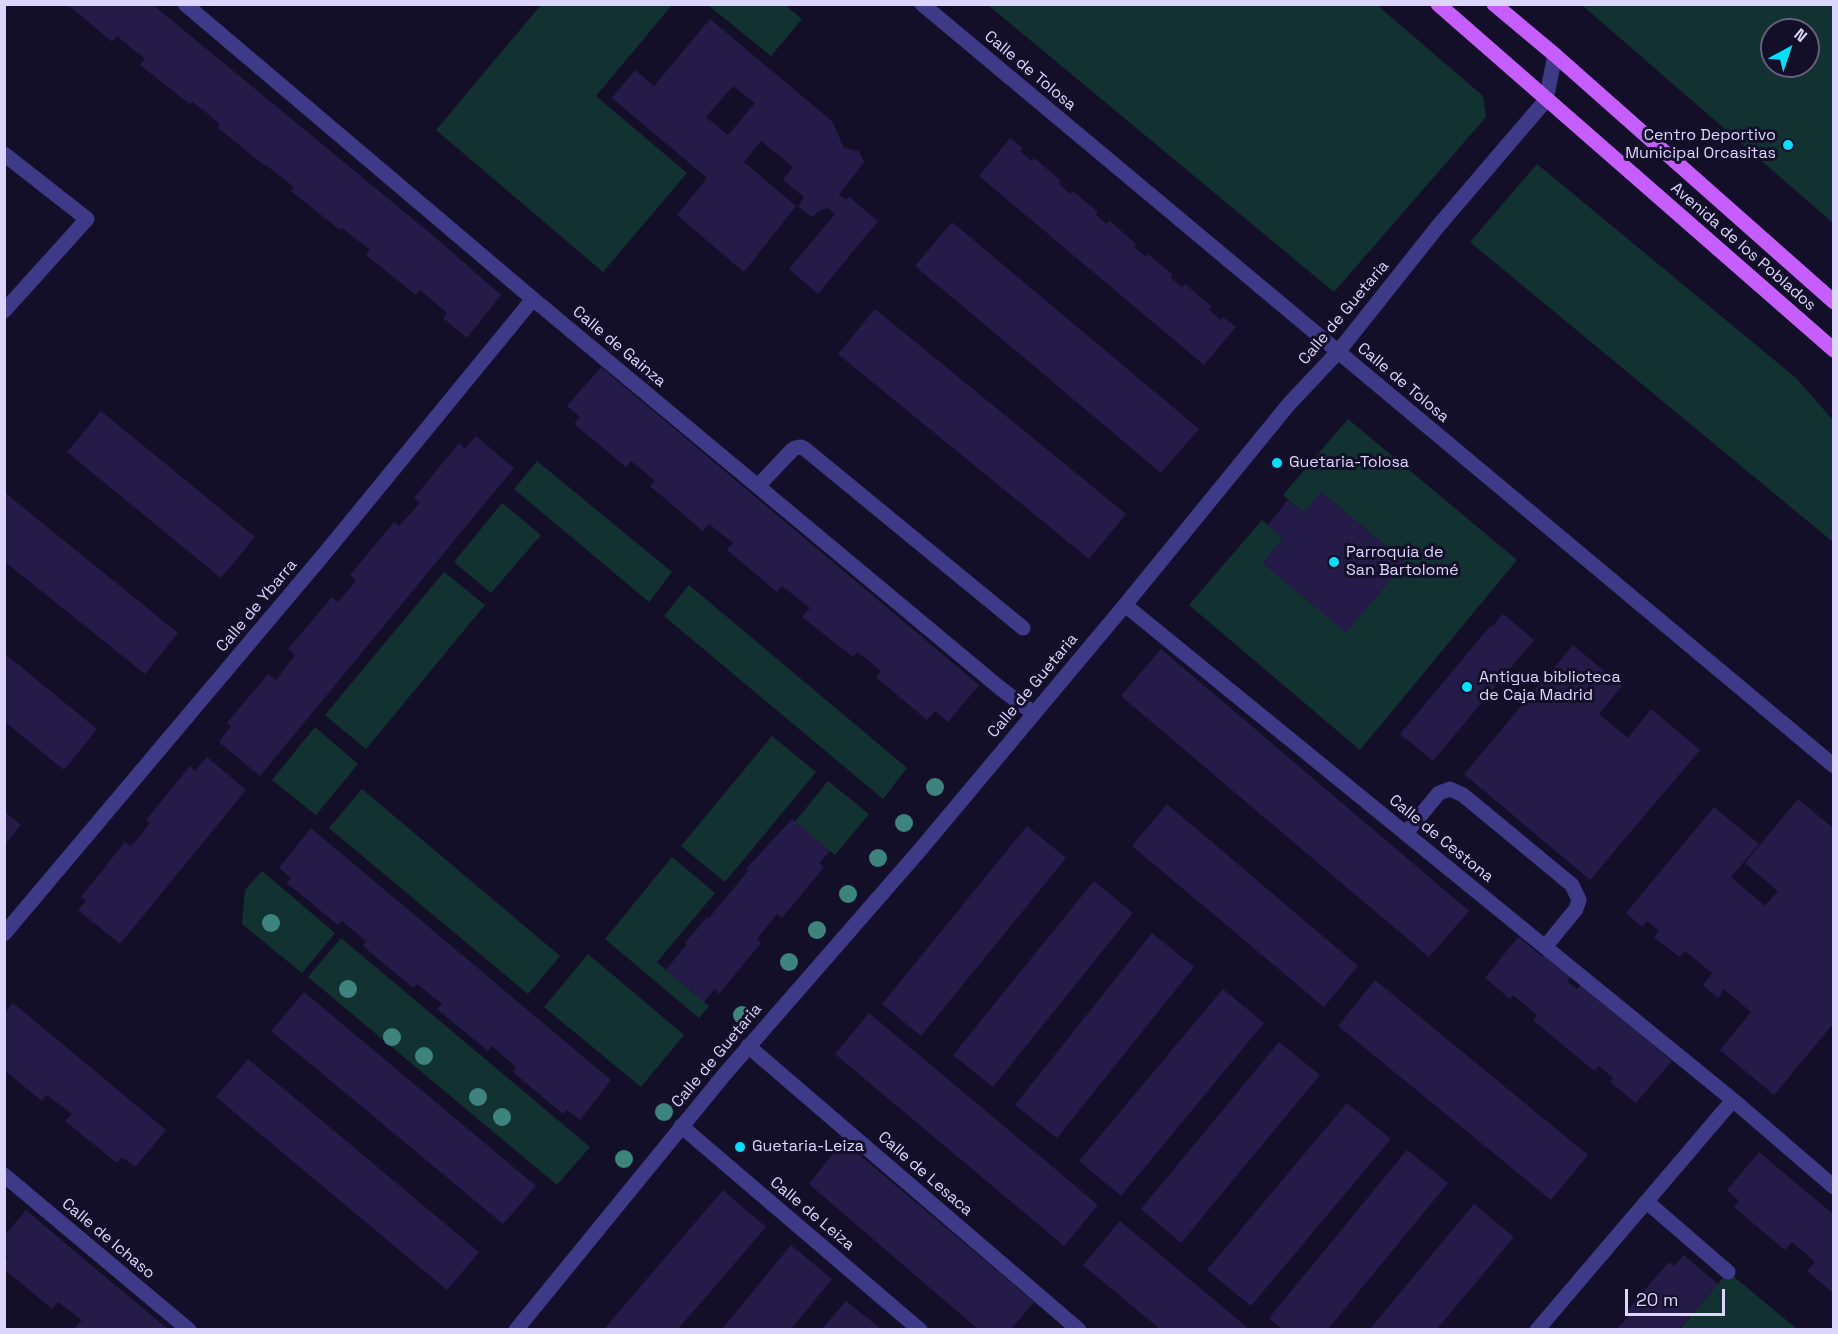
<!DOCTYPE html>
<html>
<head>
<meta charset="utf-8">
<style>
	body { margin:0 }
	#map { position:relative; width:1838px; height:1334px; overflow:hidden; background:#140f28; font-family:"Space Grotesk",sans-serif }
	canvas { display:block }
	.frame { position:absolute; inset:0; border:6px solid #dcd6ff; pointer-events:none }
	.north { position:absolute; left:1760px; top:18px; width:60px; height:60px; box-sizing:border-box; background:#140f28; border:2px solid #645f7e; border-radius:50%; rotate:40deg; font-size:16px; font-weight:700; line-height:24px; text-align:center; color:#dcd6ff }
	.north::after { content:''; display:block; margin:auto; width:21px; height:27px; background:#02e0ff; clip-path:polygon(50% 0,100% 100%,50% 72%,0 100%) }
	.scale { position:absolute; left:1625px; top:1289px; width:100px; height:27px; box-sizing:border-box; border:3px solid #dcd6ff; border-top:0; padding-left:8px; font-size:18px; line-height:21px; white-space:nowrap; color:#dcd6ff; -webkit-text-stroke:4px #140f28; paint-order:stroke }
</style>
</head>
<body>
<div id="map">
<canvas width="1838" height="1334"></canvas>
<div class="frame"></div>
<div class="north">N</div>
<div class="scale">20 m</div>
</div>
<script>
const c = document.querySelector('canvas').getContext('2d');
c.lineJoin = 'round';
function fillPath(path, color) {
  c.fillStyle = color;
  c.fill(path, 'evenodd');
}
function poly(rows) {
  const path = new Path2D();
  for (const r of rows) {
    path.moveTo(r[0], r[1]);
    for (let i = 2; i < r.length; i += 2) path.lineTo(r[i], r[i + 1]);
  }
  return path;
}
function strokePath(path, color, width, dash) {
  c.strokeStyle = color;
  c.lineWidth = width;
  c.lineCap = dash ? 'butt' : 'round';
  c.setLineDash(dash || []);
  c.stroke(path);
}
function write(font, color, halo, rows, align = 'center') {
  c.font = font + ' "Space Grotesk",sans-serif';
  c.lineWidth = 6;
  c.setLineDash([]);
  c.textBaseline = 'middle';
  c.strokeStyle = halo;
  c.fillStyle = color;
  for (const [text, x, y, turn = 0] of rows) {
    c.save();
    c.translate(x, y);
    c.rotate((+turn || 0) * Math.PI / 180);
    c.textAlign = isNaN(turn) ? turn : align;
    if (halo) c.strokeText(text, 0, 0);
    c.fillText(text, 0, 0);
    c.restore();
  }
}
fillPath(poly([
	[541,5,672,5,596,96,687,173,603,272,436,130],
	[708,5,785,5,802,19,771,56],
	[988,5,1377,5,1483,96,1486,117,1334,292],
	[1582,5,1833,5,1833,223],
	[1772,30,1808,30,1808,66,1772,66],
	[1537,164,1796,378,1833,420,1833,542,1470,242],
	[1348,419,1517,560,1360,750,1189,605,1262,520,1283,538,1263,563,1346,632,1405,562,1321,492,1304,513,1283,495],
	[537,461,672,572,649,602,514,489],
	[502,503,541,535,491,593,454,562],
	[444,572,485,605,366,749,325,715],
	[689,585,907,768,883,799,664,616],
	[315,727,358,764,316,815,272,780],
	[772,736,816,772,725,882,681,846],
	[828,781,869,814,835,855,795,822],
	[362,789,560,956,528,994,329,828],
	[672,857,715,893,657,962,709,1006,699,1018,605,939],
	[262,871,335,933,302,973,242,924,245,890],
	[341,938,590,1147,557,1185,308,977],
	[588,954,684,1035,641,1087,544,1007],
	[1728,1272,1797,1329,1679,1330]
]), '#123232');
fillPath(poly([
	[67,4,152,4,431,234,501,295,467,338,443,318,447,313,420,290,416,295,366,255,370,250,342,228,340,230,291,191,294,187,266,165,265,166,217,127,220,124,192,101,190,104,140,65,145,59,117,36,112,42],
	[710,19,832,121,844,148,859,151,864,162,839,195,846,200,849,197,878,221,818,294,789,269,835,214,828,208,819,211,812,217,798,206,804,197,783,180,793,167,761,141,744,162,796,206,744,272,677,215,707,178,612,98,635,70,654,86],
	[733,86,755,103,728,135,706,117],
	[1010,138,1023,148,1020,151,1032,161,1034,158,1061,181,1059,184,1070,194,1073,191,1098,212,1096,215,1107,224,1110,221,1136,244,1134,247,1146,257,1148,254,1173,275,1171,278,1182,287,1185,284,1212,307,1209,310,1221,320,1223,317,1236,327,1204,365,979,176],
	[952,222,1199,429,1161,473,915,266],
	[875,309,1126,514,1089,559,838,354],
	[601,367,979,685,948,722,935,711,927,720,876,677,881,671,869,661,857,652,853,657,802,617,810,608,782,586,777,592,727,550,733,543,709,524,703,531,650,486,655,481,631,461,626,467,574,424,580,417,567,406],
	[101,411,255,537,221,578,67,452],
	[476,436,514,468,260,776,219,742,231,726,227,723,268,674,276,680,295,655,288,649,332,597,338,602,356,581,350,575,394,522,399,526,420,503,414,498,459,443,465,449],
	[4,492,178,633,145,674,4,561],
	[1321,492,1405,562,1346,633,1263,563,1283,538,1268,525,1288,500,1304,513],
	[1503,614,1534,640,1433,761,1400,734,1491,625,1493,626],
	[1573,645,1622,686,1599,714,1628,738,1651,709,1700,750,1590,880,1464,774],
	[1161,649,1469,911,1429,957,1121,696],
	[4,653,97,729,64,770,4,721],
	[207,757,246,790,120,944,78,910,86,901,81,897,125,842,131,846,140,836,150,823,146,820,190,766,195,771],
	[1798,799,1833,828,1833,1024,1774,1095,1720,1050,1751,1012,1724,989,1718,998,1703,985,1712,973,1685,951,1679,957,1654,937,1659,931,1647,921,1642,927,1626,913,1714,807,1759,844,1731,877,1765,906,1778,891,1745,863],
	[1167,804,1358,966,1324,1007,1132,846],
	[4,811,21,825,4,845],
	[792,819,830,851,819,863,824,867,782,918,777,914,757,939,761,943,719,994,715,989,704,1002,666,970,686,945,685,943,707,917,709,918,748,871,746,869],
	[1027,826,1066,858,921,1036,882,1004],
	[311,828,611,1080,580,1120,567,1110,563,1114,513,1072,516,1067,504,1057,492,1046,488,1051,437,1009,442,1004,417,984,413,988,363,946,366,941,342,921,338,925,287,883,291,878,279,868],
	[1094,881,1133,913,993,1087,953,1055],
	[1152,933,1194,967,1057,1138,1015,1105],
	[1518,937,1543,957,1546,953,1572,975,1567,981,1577,989,1581,985,1672,1061,1636,1103,1610,1082,1613,1078,1599,1066,1594,1071,1533,1020,1537,1015,1513,995,1510,999,1485,978],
	[1375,980,1588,1155,1551,1200,1338,1026],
	[1223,989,1264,1023,1121,1196,1079,1161],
	[304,992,536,1186,503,1224,271,1031],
	[13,1003,166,1130,135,1167,122,1157,117,1163,65,1121,72,1114,47,1095,42,1101,4,1070,4,1014],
	[869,1013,1098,1205,1064,1246,835,1054],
	[1279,1042,1320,1075,1181,1243,1141,1209],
	[248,1059,479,1252,447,1290,216,1097],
	[1347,1103,1391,1139,1251,1306,1207,1270],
	[843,1141,1034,1302,1011,1329,978,1329,809,1184],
	[1407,1150,1448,1183,1328,1329,1282,1329,1269,1318],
	[1759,1152,1833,1214,1833,1293,1807,1271,1815,1262,1804,1252,1792,1242,1785,1250,1734,1207,1739,1201,1727,1190],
	[723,1190,766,1227,678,1329,604,1329],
	[1474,1204,1514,1237,1437,1329,1370,1329],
	[26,1210,104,1276,168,1329,74,1329,82,1320,58,1302,52,1309,4,1269,4,1263,8,1258,4,1255,4,1236],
	[1120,1221,1249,1329,1160,1329,1083,1265],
	[791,1245,832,1279,791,1329,722,1329],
	[1684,1255,1718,1284,1679,1329,1617,1329,1629,1316,1626,1312,1669,1262,1674,1266],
	[846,1301,881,1329,822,1329]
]), '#251b49');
strokePath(poly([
	[185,4,533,299,1000,688,1033,713],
	[922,4,1834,766],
	[4,154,87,219,4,311],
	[758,486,792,450,795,448,801,447,805,449,1023,628],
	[1125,605,1733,1100,1834,1187],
	[1406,833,1439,793,1450,789,1463,795,1572,885,1579,900,1576,909,1545,947],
	[4,934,325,553,533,299],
	[748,1046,1079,1330],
	[681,1126,920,1330],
	[4,1175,189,1330],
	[1647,1202,1728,1272],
	[516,1330,724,1075,920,850,1125,605,1289,404,1338,352,1439,225,1546,100,1555,55],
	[1537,1330,1733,1100]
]), '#3e3a88', 15);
strokePath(poly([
	[1438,4,1834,350],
	[1494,4,1555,55,1834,302]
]), '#c65dff', 15);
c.fillStyle = '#3d837e';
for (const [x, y] of [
	[935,787],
	[904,823],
	[878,858],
	[848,894],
	[271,923],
	[817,930],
	[789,962],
	[348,989],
	[742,1015],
	[392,1037],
	[424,1056],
	[478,1097],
	[664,1112],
	[502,1117],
	[624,1159]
]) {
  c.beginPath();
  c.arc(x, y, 9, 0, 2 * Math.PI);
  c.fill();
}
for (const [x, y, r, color] of [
	[1788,145,6,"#02e0ff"],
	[1277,463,6,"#02e0ff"],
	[1334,562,6,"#02e0ff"],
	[1467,687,6,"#02e0ff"],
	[740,1147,6,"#02e0ff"]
]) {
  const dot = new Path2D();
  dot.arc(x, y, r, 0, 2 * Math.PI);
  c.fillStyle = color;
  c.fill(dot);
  strokePath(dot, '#140f28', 2);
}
write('16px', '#dcd6ff', '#140f28', [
	["Calle de Tolosa",1030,71,40],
	["Avenida de los Poblados",1743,247,41],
	["Calle de Guetaria",1344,313,-50],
	["Calle de Gainza",619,347,40],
	["Calle de Tolosa",1403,383,40],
	["Calle de Ybarra",257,606,-50],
	["Calle de Guetaria",1033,686,-50],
	["Calle de Cestona",1441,839,39],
	["Calle de Guetaria",717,1056,-50],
	["Calle de Lesaca",925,1174,41],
	["Calle de Leiza",812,1214,40],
	["Calle de Ichaso",108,1239,40]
]);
write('16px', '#dcd6ff', '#140f28', [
	["Centro Deportivo",1776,136,"right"],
	["Municipal Orcasitas",1776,154,"right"],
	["Guetaria-Tolosa",1289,463],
	["Parroquia de",1346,553],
	["San Bartolomé",1346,571],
	["Antigua biblioteca",1479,678],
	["de Caja Madrid",1479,696],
	["Guetaria-Leiza",752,1147]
], 'left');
</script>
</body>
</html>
